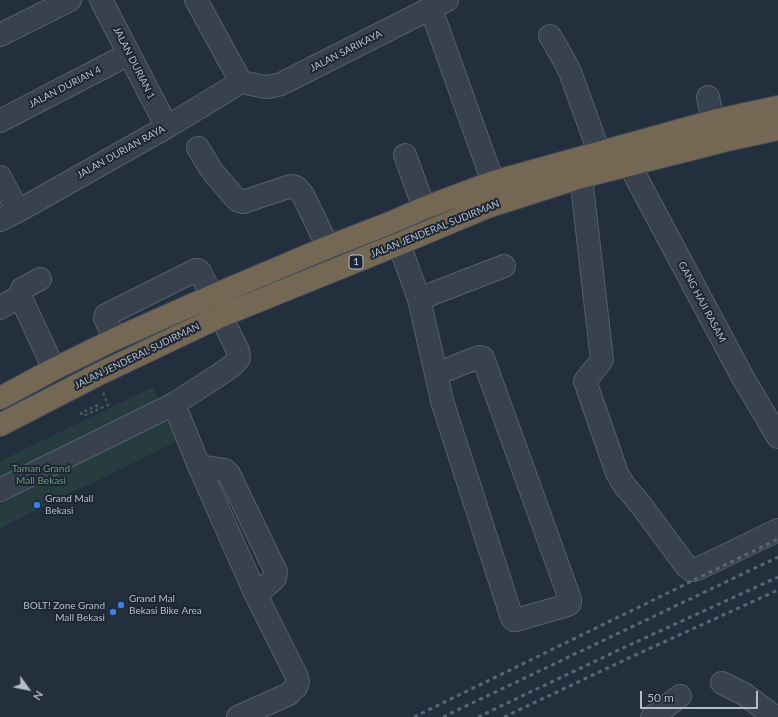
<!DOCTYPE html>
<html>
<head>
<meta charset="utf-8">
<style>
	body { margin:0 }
	#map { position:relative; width:778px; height:717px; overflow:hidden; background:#242f3e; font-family:Lato,sans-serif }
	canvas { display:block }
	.north { position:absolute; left:8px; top:669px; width:40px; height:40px; -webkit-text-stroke:3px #1d2633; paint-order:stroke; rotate:123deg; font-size:11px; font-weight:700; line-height:16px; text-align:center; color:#b4bcc9 }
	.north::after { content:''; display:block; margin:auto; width:14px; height:18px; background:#b4bcc9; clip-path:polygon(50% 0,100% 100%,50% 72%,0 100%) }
	.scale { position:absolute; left:640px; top:691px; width:118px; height:18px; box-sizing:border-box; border:2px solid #b4bcc9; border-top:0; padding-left:5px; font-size:12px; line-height:14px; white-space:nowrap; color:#b4bcc9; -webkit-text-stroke:3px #1d2633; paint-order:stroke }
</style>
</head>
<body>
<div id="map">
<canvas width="778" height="717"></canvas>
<div class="north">N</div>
<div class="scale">50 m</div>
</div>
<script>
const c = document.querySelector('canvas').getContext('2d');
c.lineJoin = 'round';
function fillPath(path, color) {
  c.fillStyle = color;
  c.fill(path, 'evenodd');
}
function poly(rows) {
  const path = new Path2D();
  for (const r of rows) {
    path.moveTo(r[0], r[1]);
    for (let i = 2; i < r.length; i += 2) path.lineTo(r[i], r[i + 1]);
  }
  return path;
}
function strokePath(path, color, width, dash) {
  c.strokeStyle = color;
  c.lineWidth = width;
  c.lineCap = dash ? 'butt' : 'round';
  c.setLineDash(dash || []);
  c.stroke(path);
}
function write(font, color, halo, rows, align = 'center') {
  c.font = font + ' Lato,sans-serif';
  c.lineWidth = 4;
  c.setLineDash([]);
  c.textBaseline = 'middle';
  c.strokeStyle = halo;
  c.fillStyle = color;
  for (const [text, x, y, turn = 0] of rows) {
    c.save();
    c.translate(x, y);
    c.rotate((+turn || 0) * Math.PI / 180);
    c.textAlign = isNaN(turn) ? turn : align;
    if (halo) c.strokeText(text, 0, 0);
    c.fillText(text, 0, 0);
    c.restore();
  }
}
fillPath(poly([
	[153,387,176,442,0,528,0,461]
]), '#263c3f');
const minor = poly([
	[101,0,167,127],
	[196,0,241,82],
	[431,9,493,182],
	[0,35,70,0],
	[550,36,564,60,570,72,599,152],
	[241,82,266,87,273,86,281,84,447,0],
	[708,97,713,121],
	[0,121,129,54],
	[198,148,210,168,217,177,237,200,243,202,291,186,296,187,303,195,328,247],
	[405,155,424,208],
	[629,164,742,376,778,437],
	[0,177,18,211],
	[581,177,602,360,585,381,617,473,624,485,641,505,686,566,691,570,695,570,714,561,778,530],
	[0,220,18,211,167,127,241,82],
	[391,226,399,244,419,299,436,374,443,404,512,618,514,620,516,620,568,605,570,603,570,599,483,358,479,357,436,374],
	[40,279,22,289,20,296,54,369],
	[419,299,504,266],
	[0,308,20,296],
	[115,339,105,318,106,315,196,270,198,270,200,272,212,296],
	[174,404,199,466,256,595,297,677,298,682,296,687,289,694,238,717],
	[199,466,225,470,229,474,276,572,275,578,256,595],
	[0,490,174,404,219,375,233,365,239,358,238,351,221,316],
	[722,683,744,694,775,717],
	[652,717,680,696]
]);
const highway = poly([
	[0,398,54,369,115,339,212,296,328,247,390,223,424,208,493,182,713,121,778,107],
	[0,425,97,375,221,316,399,244,487,207,581,177,727,140,778,129]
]);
strokePath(minor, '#565f6c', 24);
strokePath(highway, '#434c59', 24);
strokePath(poly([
	[98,405,81,413,83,416,108,405,103,392]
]), '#44595c', 2.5, [3, 3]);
strokePath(minor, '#38414e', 22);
strokePath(highway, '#746855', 22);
strokePath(poly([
	[414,717,778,539],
	[443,717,778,557],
	[478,717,625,647,778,577],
	[504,717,631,657,778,590]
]), '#5a6575', 3, [4, 4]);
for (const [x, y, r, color] of [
	[37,505,4,"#3f7fe0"],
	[121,605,4,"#3f7fe0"],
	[113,612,4,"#3f7fe0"]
]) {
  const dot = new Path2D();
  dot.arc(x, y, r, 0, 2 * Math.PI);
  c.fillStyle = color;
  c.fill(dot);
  strokePath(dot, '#1d2633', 1.5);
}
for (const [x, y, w] of [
	[356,262,14]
]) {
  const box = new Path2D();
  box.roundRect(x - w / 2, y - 7, w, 14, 3);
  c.fillStyle = '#1d2633';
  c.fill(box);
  strokePath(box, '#b4bcc9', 1);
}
write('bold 9px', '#b4bcc9', null, [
	["1",356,262]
]);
write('10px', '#b4bcc9', '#1d2633', [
	["JALAN SARIKAYA",346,51,-27],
	["JALAN DURIAN 1",134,63,63],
	["JALAN DURIAN 4",65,87,-27],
	["JALAN DURIAN RAYA",121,152,-29],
	["JALAN JENDERAL SUDIRMAN",435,229,-22],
	["GANG HAJI RASAM",702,302,62],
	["JALAN JENDERAL SUDIRMAN",137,356,-26]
]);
write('10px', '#6b9a76', '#1d2633', [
	["Taman Grand",41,469],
	["Mall Bekasi",41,481]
]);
write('10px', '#b4bcc9', '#1d2633', [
	["Grand Mall",45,499],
	["Bekasi",45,511],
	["Grand Mal",129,599],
	["Bekasi Bike Area",129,611],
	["BOLT! Zone Grand",105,606,"right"],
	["Mall Bekasi",105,618,"right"]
], 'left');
</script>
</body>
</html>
